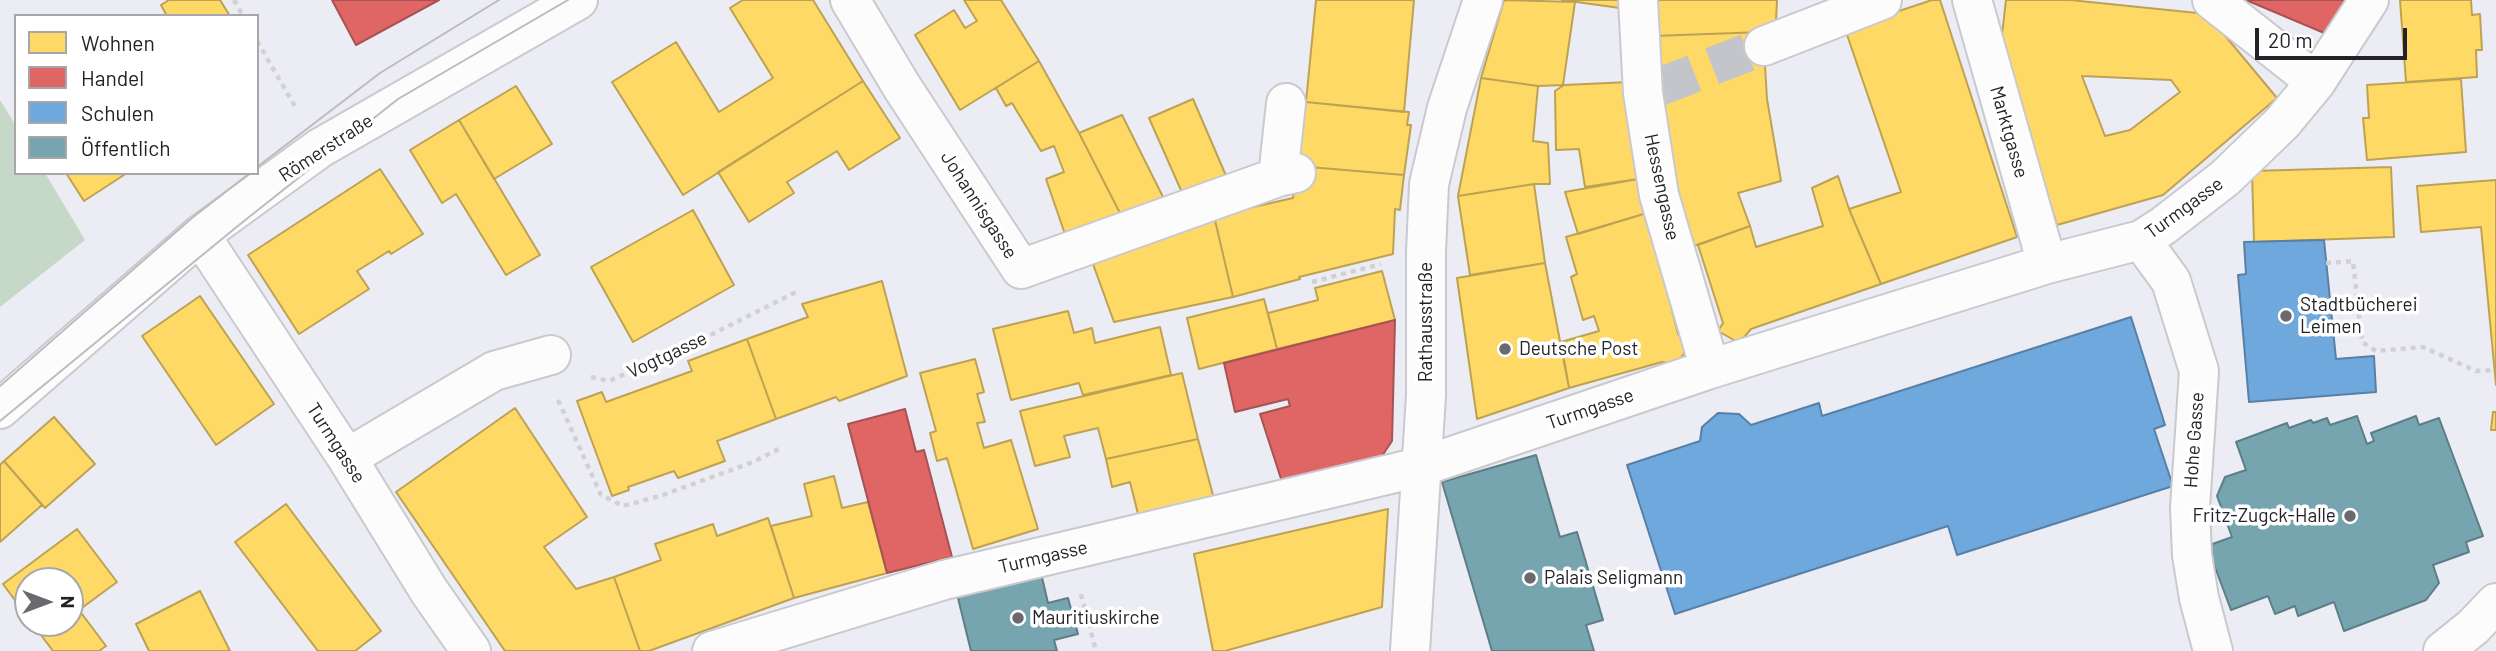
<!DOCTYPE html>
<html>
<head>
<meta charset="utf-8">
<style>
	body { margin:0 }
	#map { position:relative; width:2496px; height:651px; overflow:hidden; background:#ececf4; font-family:Barlow,sans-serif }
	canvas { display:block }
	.legend { position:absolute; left:14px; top:14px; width:245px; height:161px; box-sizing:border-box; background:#fff; border:2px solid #a7a7a9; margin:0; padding:9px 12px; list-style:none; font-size:21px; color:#222227 }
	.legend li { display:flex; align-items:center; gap:14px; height:35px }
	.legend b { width:35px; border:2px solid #a7a7a9 }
	.north { position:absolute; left:14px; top:567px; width:70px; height:70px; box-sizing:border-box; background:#fff; border:2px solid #a7a7a9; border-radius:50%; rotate:90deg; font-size:19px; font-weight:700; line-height:28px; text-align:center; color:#222227 }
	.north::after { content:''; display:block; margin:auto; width:24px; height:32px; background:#69696f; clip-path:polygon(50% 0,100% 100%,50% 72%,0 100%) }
	.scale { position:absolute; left:2255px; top:28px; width:152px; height:32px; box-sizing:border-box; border:4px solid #222227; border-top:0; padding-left:9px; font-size:21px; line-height:24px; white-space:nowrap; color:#222227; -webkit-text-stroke:5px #fff; paint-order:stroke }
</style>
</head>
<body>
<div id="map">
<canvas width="2496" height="651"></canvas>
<ul class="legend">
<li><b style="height:19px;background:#ffd966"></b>Wohnen</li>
<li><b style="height:19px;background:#e06666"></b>Handel</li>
<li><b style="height:19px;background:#6fa8dc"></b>Schulen</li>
<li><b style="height:19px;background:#76a5af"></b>Öffentlich</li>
</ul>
<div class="north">N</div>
<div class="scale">20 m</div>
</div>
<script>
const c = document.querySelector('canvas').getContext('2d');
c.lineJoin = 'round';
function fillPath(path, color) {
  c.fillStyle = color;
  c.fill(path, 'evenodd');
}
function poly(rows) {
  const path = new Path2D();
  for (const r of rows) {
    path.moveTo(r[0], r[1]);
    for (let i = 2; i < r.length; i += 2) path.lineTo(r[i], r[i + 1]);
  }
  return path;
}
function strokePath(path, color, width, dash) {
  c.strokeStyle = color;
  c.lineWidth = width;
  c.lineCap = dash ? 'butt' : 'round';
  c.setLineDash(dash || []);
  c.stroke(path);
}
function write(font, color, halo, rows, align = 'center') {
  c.font = font + ' Barlow,sans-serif';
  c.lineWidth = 7;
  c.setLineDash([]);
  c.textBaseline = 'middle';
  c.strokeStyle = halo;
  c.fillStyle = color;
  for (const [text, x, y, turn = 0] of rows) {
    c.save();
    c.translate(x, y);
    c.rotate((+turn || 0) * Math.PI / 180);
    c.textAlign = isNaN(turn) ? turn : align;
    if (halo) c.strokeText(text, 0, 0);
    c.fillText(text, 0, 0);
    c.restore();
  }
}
fillPath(poly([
	[0,100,16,126,16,173,45,173,85,240,0,307]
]), '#c6d9c8');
const homes = poly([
	[169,0,220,0,230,16,167,16,161,5,169,0],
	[743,0,813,0,863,81,683,195,612,82,676,42,719,112,773,78,730,8,743,0],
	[964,0,1001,0,1039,61,960,110,915,35,954,10,965,28,977,21,964,0],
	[1316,0,1414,0,1404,112,1306,102,1316,0],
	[1504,0,1575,2,1563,85,1538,86,1481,78,1504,0],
	[1562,0,1621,0,1620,8,1562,0],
	[1654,0,1777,0,1776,22,1763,32,1653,36,1654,0],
	[1932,0,1940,0,2017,237,1881,284,1849,209,1901,192,1845,29,1932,0],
	[2006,0,2070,0,2207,14,2277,98,2163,195,2057,225,2006,63,1999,61,2006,0],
	[2082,76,2171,80,2180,92,2130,130,2105,136,2082,76],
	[2400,0,2471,0,2472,15,2480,14,2482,50,2476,50,2477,77,2406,82,2400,0],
	[1763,32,1767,99,1781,181,1738,193,1750,226,1691,247,1667,157,1653,36,1763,32],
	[1039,61,1079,133,1123,219,1067,240,1046,179,1064,172,1054,146,1041,151,1012,103,1006,106,996,88,1039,61],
	[1481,78,1538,86,1533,141,1548,143,1550,184,1534,184,1458,196,1481,78],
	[2461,79,2466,152,2367,160,2363,118,2369,118,2367,85,2461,79],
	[863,81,900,138,849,170,837,151,787,182,794,193,749,222,718,172,863,81],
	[1630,82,1638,179,1585,187,1579,149,1556,150,1555,91,1564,85,1630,82],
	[516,86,552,144,494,179,459,120,516,86],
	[1193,99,1227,178,1184,197,1149,118,1193,99],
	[1306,102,1409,112,1407,125,1411,125,1404,175,1297,166,1306,102],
	[1122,115,1166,203,1123,219,1079,133,1122,115],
	[459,120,540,255,506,275,456,194,442,203,410,150,459,120],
	[1297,166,1404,175,1400,210,1395,209,1393,254,1299,277,1300,279,1233,297,1214,216,1293,198,1297,166],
	[2391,167,2394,237,2254,242,2252,171,2391,167],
	[380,169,423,234,391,254,389,251,357,271,369,289,299,334,248,255,380,169],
	[66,173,127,173,84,201,66,173],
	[1838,176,1849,209,1881,284,1751,329,1739,343,1718,331,1723,323,1698,245,1750,226,1756,247,1823,226,1812,188,1838,176],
	[1638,179,1647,213,1578,234,1565,192,1638,179],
	[2496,180,2496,385,2481,227,2421,232,2417,186,2496,180],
	[1534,184,1545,263,1470,275,1458,196,1534,184],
	[693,210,734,285,633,342,591,267,693,210],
	[1647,213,1678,334,1686,343,1684,354,1675,364,1662,362,1569,388,1561,342,1599,331,1594,316,1583,320,1571,277,1577,274,1566,237,1647,213],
	[1214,216,1233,297,1114,322,1093,264,1214,216],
	[1545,263,1569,388,1477,419,1457,278,1545,263],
	[1382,271,1395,320,1277,349,1268,313,1318,300,1315,288,1382,271],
	[882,281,907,376,839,401,836,397,776,419,747,339,808,317,802,304,882,281],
	[200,296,274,404,216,445,142,336,200,296],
	[1264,299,1277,349,1199,369,1187,318,1264,299],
	[1068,311,1074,333,1092,328,1095,343,1160,327,1171,375,1083,395,1079,383,1011,400,993,329,1068,311],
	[747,339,776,419,717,441,725,461,678,478,674,471,628,487,629,490,612,496,577,401,602,392,606,402,692,371,688,361,747,339],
	[975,359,984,392,977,394,985,422,977,423,984,448,1011,440,1038,529,973,549,947,458,937,461,930,433,936,431,920,373,975,359],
	[1182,373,1198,439,1106,459,1098,428,1064,436,1070,457,1035,466,1020,411,1182,373],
	[515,408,587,517,544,547,576,589,614,577,640,651,505,651,396,492,515,408],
	[2493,412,2496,412,2496,430,2491,430,2493,412],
	[54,417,95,464,45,508,4,461,54,417],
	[1198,439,1214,499,1139,518,1130,482,1112,487,1106,459,1198,439],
	[4,461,42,505,0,542,0,465,4,461],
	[834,476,842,508,868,502,887,573,794,598,771,526,812,516,804,484,834,476],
	[286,504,381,631,355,651,318,651,235,542,286,504],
	[1388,509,1382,607,1225,651,1213,651,1194,554,1388,509],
	[768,518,794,598,649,651,640,651,614,577,661,560,655,544,713,524,717,536,768,518],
	[77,529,117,582,79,610,106,646,99,651,53,651,32,623,70,623,70,581,28,581,28,618,3,584,77,529],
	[200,591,230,651,149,651,136,624,200,591]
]);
fillPath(homes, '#ffd966');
strokePath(homes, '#bda253', 2);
const shops = poly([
	[332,0,439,0,356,45,332,0],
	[2246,0,2344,0,2329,35,2246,0],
	[1395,320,1392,441,1382,456,1284,488,1260,414,1290,406,1288,399,1235,412,1224,363,1395,320],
	[905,409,916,452,924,450,952,557,887,573,848,424,905,409]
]);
fillPath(shops, '#e06666');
strokePath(shops, '#a75253', 2);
const schools = poly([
	[2324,240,2336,359,2374,356,2376,392,2249,402,2238,275,2246,274,2244,242,2324,240],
	[2131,317,2165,425,2154,429,2173,486,1957,555,1948,526,1675,614,1627,465,1700,441,1702,427,1718,413,1739,414,1751,425,1819,403,1822,416,2131,317]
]);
fillPath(schools, '#6fa8dc');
strokePath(schools, '#5880a6', 2);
const public = poly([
	[2357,416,2367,444,2374,441,2371,433,2416,416,2419,425,2439,418,2483,536,2466,542,2469,552,2433,565,2439,583,2426,600,2344,631,2334,602,2298,616,2295,606,2275,614,2268,596,2231,610,2207,546,2232,537,2217,496,2225,477,2246,470,2236,442,2287,423,2289,428,2311,420,2313,423,2327,418,2330,425,2357,416],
	[1536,455,1560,537,1577,532,1603,620,1586,625,1594,651,1492,651,1442,482,1536,455],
	[1041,573,1048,603,1068,598,1078,634,1054,640,1057,651,971,651,957,594,1041,573]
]);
fillPath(public, '#76a5af');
strokePath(public, '#5d7e86', 2);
strokePath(poly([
	[1659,87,1764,46]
]), '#c4c4cb', 38, [38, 19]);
const minor = poly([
	[850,0,902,87,1021,269,1278,177,1296,173],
	[1638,0,1643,93,1659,195,1710,369],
	[1972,0,2047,264],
	[2212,0,2316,82],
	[1764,46,1882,0],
	[1278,177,1286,103],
	[200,235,347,458,429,591,471,651],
	[2141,240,2171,281,2199,371,2190,508,2192,555,2199,598,2213,651],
	[0,409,200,235,320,148,578,0],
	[347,458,494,371,551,355],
	[712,651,944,580,1420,467,1710,369,2047,264,2141,240,2163,226,2225,178,2282,123,2316,82,2369,0],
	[1410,651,1426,395,1426,252,1429,184,1447,108,1483,0],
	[2443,651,2473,627,2496,603]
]);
strokePath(minor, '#c9c9cf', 42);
strokePath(poly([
	[234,0,243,16],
	[257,41,296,108],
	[2326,263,2353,261,2362,342,2376,351,2423,347,2476,371,2494,370],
	[1312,282,1381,264],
	[591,377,609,381,699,341,800,290],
	[558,400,601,495,623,506,663,495,753,462,783,447],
	[1081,594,1096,651]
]), '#d1d1d4', 4.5, [5, 5]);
strokePath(minor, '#fcfcfd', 38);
strokePath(poly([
	[257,167,380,73,499,0],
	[0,386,192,218,250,173],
	[0,421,239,225,398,99,568,0]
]), '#bcbcbe', 2);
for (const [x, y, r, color] of [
	[2286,316,7,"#69696f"],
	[1505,349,7,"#69696f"],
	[2350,516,7,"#69696f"],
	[1530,578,7,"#69696f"],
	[1018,618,7,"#69696f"]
]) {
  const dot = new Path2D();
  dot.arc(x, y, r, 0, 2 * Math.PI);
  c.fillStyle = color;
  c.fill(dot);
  strokePath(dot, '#fff', 2.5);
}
write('19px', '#222227', '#fff', [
	["Marktgasse",2009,132,74],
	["Römerstraße",326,148,-33],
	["Hessengasse",1662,187,78],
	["Johannisgasse",979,205,57],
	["Turmgasse",2184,208,-36],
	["Rathausstraße",1426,322,-90],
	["Vogtgasse",667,355,-25],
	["Turmgasse",1590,409,-19],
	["Hohe Gasse",2194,440,-86],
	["Turmgasse",336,443,57],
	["Turmgasse",1043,557,-13]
]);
write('19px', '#222227', '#fff', [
	["Stadtbücherei",2300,305],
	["Leimen",2300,327],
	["Deutsche Post",1519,349],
	["Fritz-Zugck-Halle",2336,516,"right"],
	["Palais Seligmann",1544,578],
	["Mauritiuskirche",1032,618]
], 'left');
</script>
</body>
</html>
